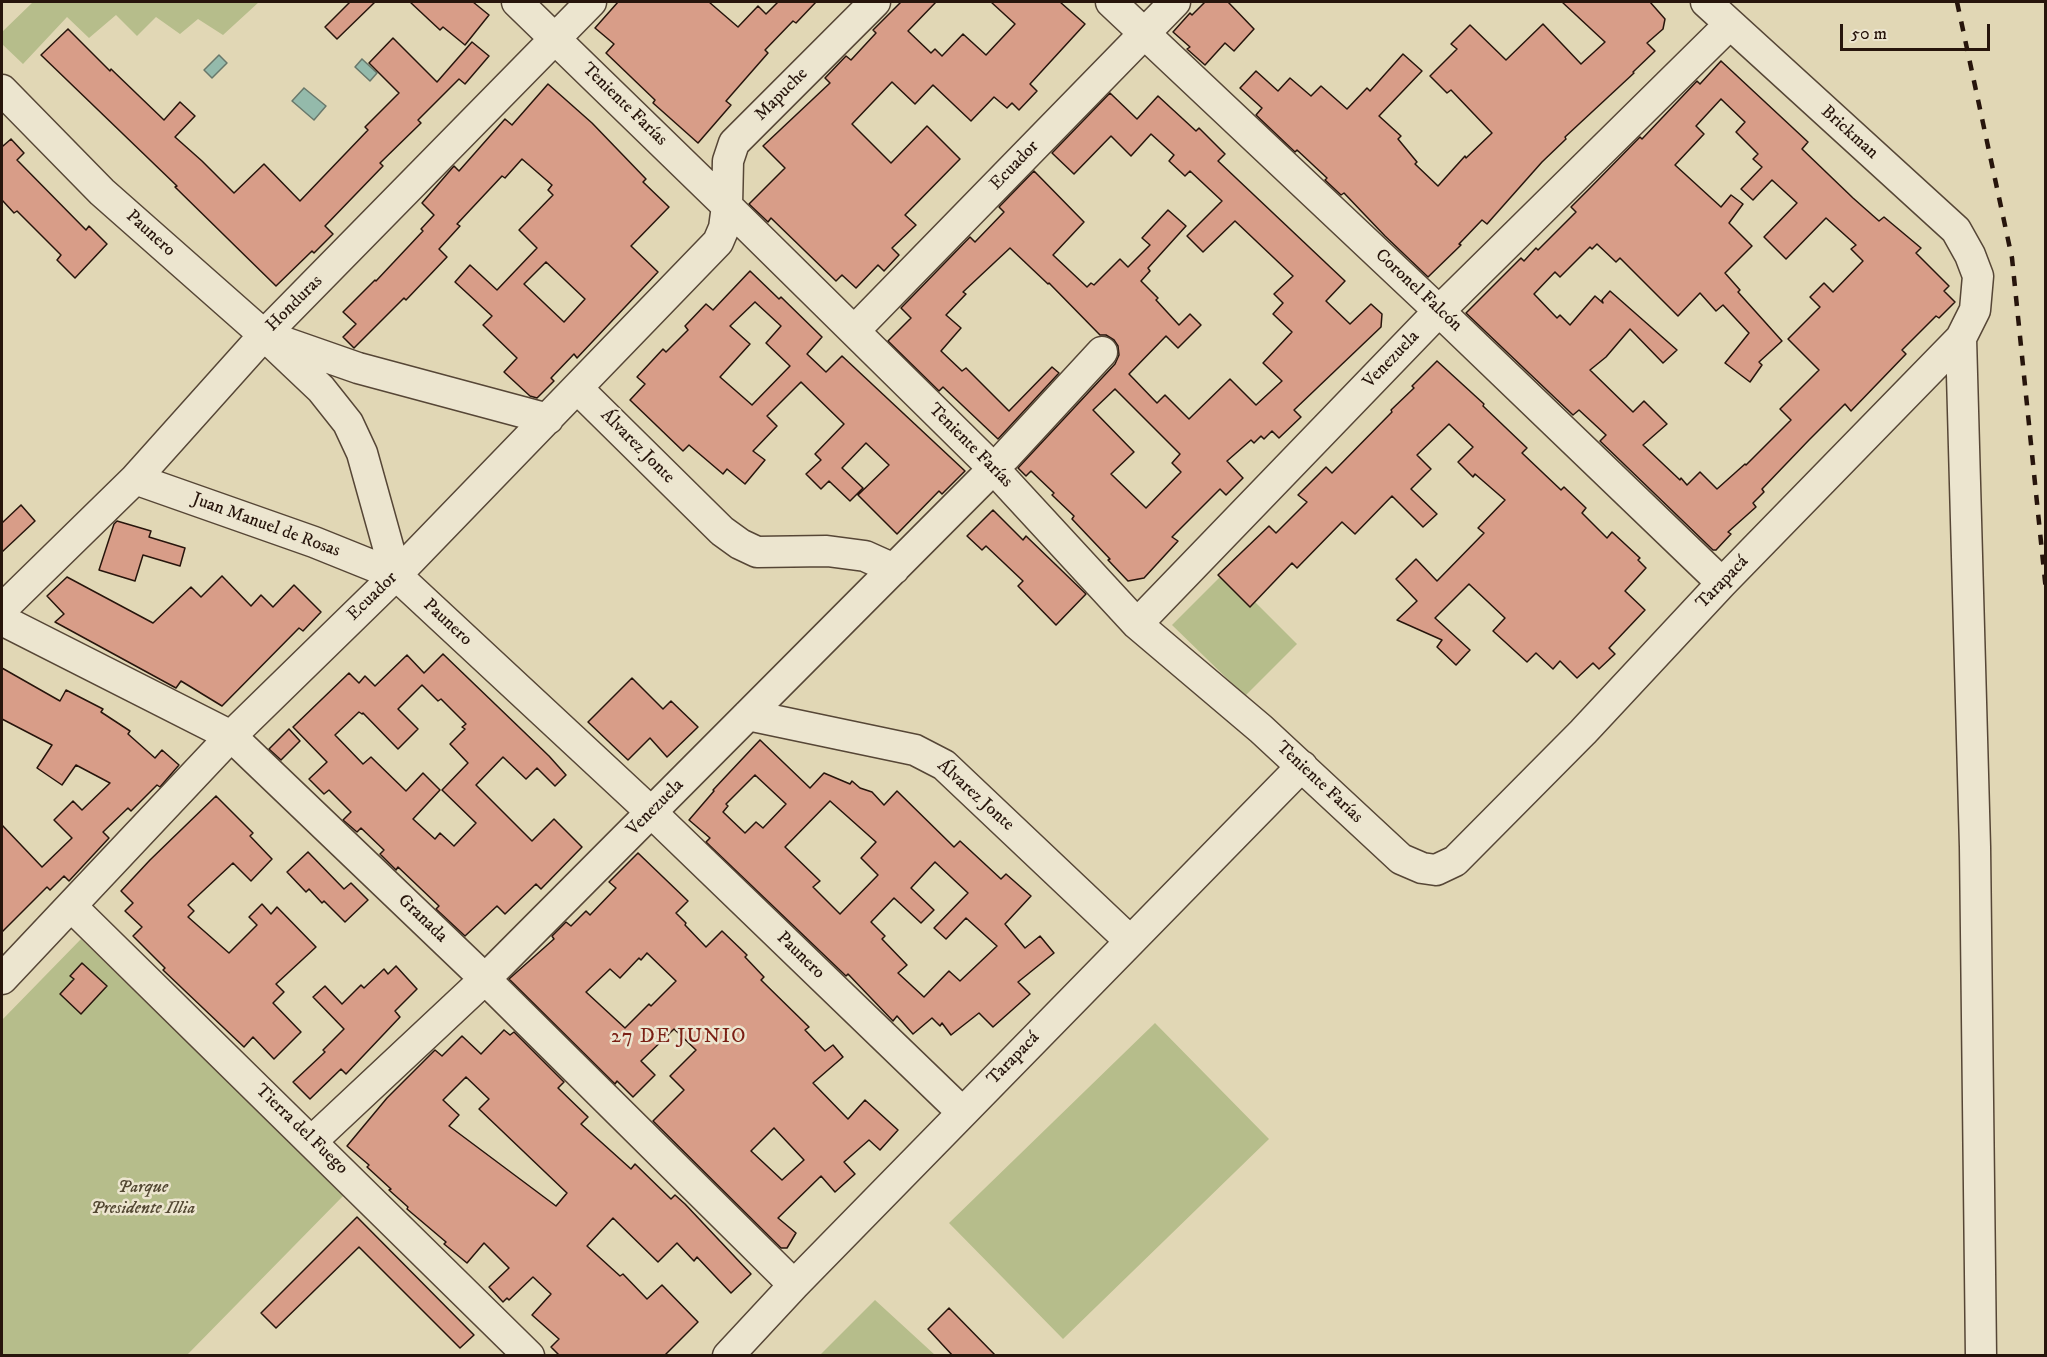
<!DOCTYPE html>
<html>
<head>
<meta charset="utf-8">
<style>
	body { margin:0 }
	#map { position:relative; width:2047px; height:1357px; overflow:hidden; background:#e1d7b5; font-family:"IM FELL DW Pica",serif }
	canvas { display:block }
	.frame { position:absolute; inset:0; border:3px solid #27150c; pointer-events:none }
	.scale { position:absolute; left:1840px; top:24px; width:150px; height:27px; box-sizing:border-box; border:3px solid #27150c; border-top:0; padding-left:8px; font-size:18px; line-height:21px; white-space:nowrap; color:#27150c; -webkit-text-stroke:4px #ece5cf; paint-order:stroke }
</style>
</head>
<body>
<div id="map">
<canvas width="2047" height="1357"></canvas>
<div class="frame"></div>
<div class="scale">50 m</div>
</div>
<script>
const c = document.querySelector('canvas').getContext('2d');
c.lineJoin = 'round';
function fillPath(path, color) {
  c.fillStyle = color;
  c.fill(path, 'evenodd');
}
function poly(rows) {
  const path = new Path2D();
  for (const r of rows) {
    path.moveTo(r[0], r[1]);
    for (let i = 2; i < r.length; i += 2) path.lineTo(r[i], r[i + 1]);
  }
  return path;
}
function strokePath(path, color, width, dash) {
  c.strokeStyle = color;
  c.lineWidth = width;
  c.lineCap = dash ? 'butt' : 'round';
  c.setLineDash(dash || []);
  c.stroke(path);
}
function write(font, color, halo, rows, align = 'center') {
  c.font = font + ' "IM FELL DW Pica",serif';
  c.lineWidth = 5;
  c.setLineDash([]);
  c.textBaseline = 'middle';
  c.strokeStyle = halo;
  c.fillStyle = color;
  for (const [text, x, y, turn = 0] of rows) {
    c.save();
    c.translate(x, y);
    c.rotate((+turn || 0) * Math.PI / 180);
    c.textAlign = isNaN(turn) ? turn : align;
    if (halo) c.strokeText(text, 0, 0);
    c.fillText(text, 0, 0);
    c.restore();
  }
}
fillPath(poly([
	[33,2,259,2,223,35,198,19,180,34,156,17,137,36,116,15,89,38,67,17,23,64,2,44,2,32],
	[1225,572,1297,644,1245,696,1172,625],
	[81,939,344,1195,187,1355,2,1356,2,1020],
	[1155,1023,1269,1139,1063,1339,949,1223],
	[875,1300,935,1355,820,1355]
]), '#b6bd8b');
const water = poly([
	[219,55,227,63,212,78,204,70,219,55],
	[362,59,377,73,370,81,355,67,362,59],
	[304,88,326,106,314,120,292,101,304,88]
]);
fillPath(water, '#94baab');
strokePath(water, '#68786b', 1.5);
const building = poly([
	[350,2,375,2,337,39,325,27,350,2],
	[410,2,473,2,489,15,465,45,443,27,440,30,410,2],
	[618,2,709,2,738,27,758,6,766,14,778,2,816,2,796,23,793,21,765,50,768,53,726,101,731,105,698,143,653,103,655,100,606,53,614,44,595,28,618,2],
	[901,2,936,2,908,31,931,53,935,49,942,56,963,34,986,55,1015,24,991,2,1060,2,1085,24,1030,84,1037,91,1019,110,1012,103,1007,108,994,97,971,121,933,85,915,104,892,82,852,124,891,163,927,126,960,159,905,215,916,225,892,248,899,255,884,271,878,265,856,288,842,275,836,281,771,218,768,222,749,204,785,168,763,146,830,83,825,78,846,56,851,60,876,33,873,30,901,2],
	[1205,2,1228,2,1254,29,1234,51,1225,43,1205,65,1187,49,1190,47,1173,32,1190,13,1192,15,1205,2],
	[1562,2,1650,2,1665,19,1663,29,1647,43,1655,51,1633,72,1634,73,1565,137,1566,139,1542,162,1487,224,1482,220,1459,244,1461,245,1428,277,1385,236,1344,193,1341,195,1325,180,1327,178,1297,150,1295,152,1256,115,1262,108,1240,88,1256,71,1278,91,1290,78,1311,96,1321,86,1347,109,1367,88,1370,91,1403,54,1422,71,1379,116,1401,136,1398,139,1417,162,1415,164,1438,186,1465,156,1466,158,1492,133,1451,90,1447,93,1430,76,1457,49,1451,44,1470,25,1506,60,1543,24,1581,64,1605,42,1562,2],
	[68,29,110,71,111,69,164,120,180,102,195,116,175,137,202,161,234,193,264,164,300,201,368,130,365,127,399,93,369,63,393,38,437,82,472,42,489,56,465,84,459,79,418,120,421,123,380,163,383,166,325,226,333,234,314,253,312,251,276,286,175,187,177,186,41,55,68,29],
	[1721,61,1808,142,1802,149,1853,198,1879,221,1884,217,1921,248,1916,253,1949,286,1944,291,1955,302,1939,318,1936,316,1902,350,1906,354,1851,411,1845,404,1809,440,1762,489,1764,492,1753,503,1756,507,1728,532,1731,534,1716,550,1713,550,1600,441,1606,435,1579,410,1573,415,1466,313,1521,258,1524,261,1536,248,1538,250,1576,212,1571,207,1590,188,1640,137,1642,139,1697,81,1700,84,1721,61],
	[1721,99,1745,122,1736,132,1758,154,1753,159,1762,167,1741,189,1753,200,1772,180,1797,203,1764,237,1786,259,1826,218,1856,245,1851,249,1863,261,1833,292,1824,283,1810,297,1820,307,1788,339,1819,370,1780,409,1791,420,1746,465,1745,464,1717,489,1700,472,1687,485,1681,478,1680,480,1643,445,1667,424,1644,401,1633,412,1590,370,1606,357,1630,329,1663,363,1677,350,1610,291,1602,300,1603,303,1595,296,1570,325,1560,315,1557,318,1534,294,1555,272,1560,277,1590,247,1592,249,1597,244,1616,262,1620,258,1678,316,1700,293,1716,311,1723,305,1749,333,1725,363,1750,382,1762,365,1759,362,1782,341,1738,292,1740,290,1725,273,1752,246,1729,223,1743,204,1731,195,1721,207,1675,165,1704,134,1696,126,1721,99],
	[548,84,592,123,646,179,643,182,669,207,631,246,658,272,577,358,574,354,551,378,554,381,537,398,530,396,504,372,517,358,483,325,492,316,455,282,470,265,497,290,537,248,519,230,553,195,548,190,552,185,522,159,505,178,502,176,457,224,460,226,439,249,447,257,406,300,404,298,354,348,343,337,356,324,343,312,375,280,376,281,423,231,421,229,434,215,422,203,454,166,459,171,505,119,512,125,548,84],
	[546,262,585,299,564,322,524,284,546,262],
	[1110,93,1137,119,1158,96,1196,131,1199,128,1225,154,1218,161,1345,281,1326,301,1350,324,1371,304,1382,314,1381,327,1294,410,1301,417,1279,438,1272,431,1264,439,1261,436,1254,443,1251,440,1227,461,1243,478,1226,495,1220,489,1172,537,1178,541,1144,578,1128,581,1108,560,1110,559,1072,519,1074,516,1052,495,1054,493,1031,471,1026,476,1018,468,1115,364,1119,355,1118,346,1114,340,1106,335,1100,335,1049,283,1048,284,1010,248,963,292,966,294,946,315,961,328,941,351,962,371,966,368,1009,411,1052,367,1059,373,998,439,943,387,939,391,888,341,911,318,901,308,970,237,975,242,1004,212,999,207,1034,171,1084,222,1053,255,1087,287,1091,283,1094,285,1120,259,1128,267,1150,245,1142,238,1168,210,1186,226,1148,268,1150,271,1141,281,1158,298,1156,300,1179,325,1190,314,1201,325,1178,348,1166,336,1129,374,1157,403,1165,395,1189,419,1230,379,1256,405,1282,381,1263,363,1292,332,1273,314,1283,303,1274,294,1293,276,1235,221,1203,252,1187,236,1222,201,1190,171,1185,176,1169,161,1174,155,1151,134,1131,156,1111,136,1074,174,1052,153,1110,93],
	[1115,389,1180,454,1172,463,1181,472,1146,508,1111,474,1134,452,1093,410,1115,389],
	[11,139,24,153,17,160,86,230,89,226,107,244,75,278,57,260,61,255,17,211,14,213,2,200,2,144,3,146,11,139],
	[750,271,779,299,781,297,822,337,807,354,826,372,842,356,965,471,942,494,939,491,897,534,858,495,889,465,866,443,842,468,863,488,850,501,829,481,821,489,806,474,821,460,815,454,844,424,801,382,767,416,777,426,753,451,765,460,745,484,727,469,723,474,689,445,683,451,630,400,645,384,637,377,663,349,666,352,688,330,685,326,706,304,713,310,750,271],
	[755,302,781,326,766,343,790,366,752,405,720,377,750,344,730,326,755,302],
	[1437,361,1484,404,1483,406,1527,448,1522,453,1561,490,1564,487,1586,508,1582,513,1607,538,1612,532,1640,558,1638,560,1646,568,1625,591,1645,610,1609,648,1615,654,1599,669,1593,663,1577,678,1560,661,1553,669,1536,653,1527,662,1493,631,1505,618,1469,584,1435,618,1470,650,1456,665,1437,647,1442,640,1397,620,1417,601,1396,579,1416,559,1437,581,1484,533,1478,528,1505,500,1475,474,1473,477,1458,462,1473,447,1449,424,1417,455,1431,469,1411,489,1437,514,1423,527,1392,496,1355,534,1342,522,1297,568,1292,563,1250,607,1218,575,1269,526,1276,533,1307,502,1298,495,1326,467,1332,473,1392,412,1391,410,1414,388,1412,386,1437,361],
	[21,505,35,521,2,552,2,523,21,505],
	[993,510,1023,540,1026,536,1086,594,1056,625,1018,586,1023,581,986,546,982,550,967,536,993,510],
	[117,521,151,531,149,537,185,548,180,566,143,555,135,581,99,570,114,524,117,521],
	[222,576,251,606,261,595,273,607,294,585,321,612,303,631,299,628,222,706,181,681,176,688,55,622,64,614,47,596,67,577,153,623,191,587,201,597,222,576],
	[443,654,549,756,566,775,555,786,537,768,526,779,503,757,476,785,532,841,554,819,582,847,541,889,536,884,505,914,497,906,465,936,436,909,439,906,398,867,396,870,380,854,384,850,361,828,357,832,343,820,351,812,329,790,324,794,309,779,327,762,293,727,349,673,359,683,365,676,375,686,407,655,424,673,443,654],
	[422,685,438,701,441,699,466,724,462,727,465,729,450,744,468,763,442,790,476,823,454,846,440,833,435,839,413,819,440,790,423,773,406,791,371,757,363,764,335,735,359,712,362,714,363,713,398,749,418,729,398,709,422,685],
	[2,668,60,701,66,690,103,709,101,712,130,731,128,734,155,758,162,750,179,765,160,787,157,785,131,811,128,808,103,832,109,838,69,881,64,876,50,890,47,887,2,932,2,825,42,867,72,838,54,820,73,801,82,810,110,783,76,765,62,785,37,768,52,745,2,719,2,668],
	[632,678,663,709,671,701,698,727,667,757,650,738,628,760,588,722,632,678],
	[289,729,300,741,281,760,269,749,289,729],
	[760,740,810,788,824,773,850,784,852,781,860,788,872,792,884,805,897,791,954,847,960,841,1001,879,1006,874,1031,896,1005,924,1025,948,1040,936,1054,953,1018,982,1030,994,993,1027,979,1013,951,1035,942,1023,940,1026,932,1018,913,1034,897,1016,893,1021,848,974,846,976,706,842,710,838,689,820,714,791,713,790,760,740],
	[755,775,786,804,763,828,756,822,745,833,723,812,728,806,726,804,755,775],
	[830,801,876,842,861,858,878,875,840,914,813,887,820,881,785,847,830,801],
	[935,862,968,893,934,928,946,939,966,918,997,946,960,981,949,971,924,997,898,973,907,965,882,939,885,936,871,922,894,898,921,923,934,910,911,888,935,862],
	[216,796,253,833,250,836,272,859,251,881,233,863,188,905,194,911,188,917,229,953,257,925,249,917,262,904,271,914,277,907,316,947,276,984,284,992,273,1003,301,1032,274,1059,253,1037,244,1047,163,970,165,968,133,936,142,927,125,911,133,903,121,891,150,860,216,796],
	[308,852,344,889,351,883,368,900,345,922,324,901,322,903,309,889,306,892,287,872,308,852],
	[638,853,688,901,676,913,686,923,685,925,706,947,722,931,747,955,745,957,764,977,761,980,809,1027,805,1030,825,1051,833,1045,843,1057,813,1083,848,1119,865,1100,898,1130,880,1150,869,1140,844,1162,855,1174,835,1192,821,1176,778,1218,796,1233,787,1248,781,1248,653,1121,684,1090,670,1076,696,1050,674,1029,641,1061,655,1075,633,1097,617,1081,615,1084,509,979,554,939,552,936,566,922,571,926,586,911,590,915,616,888,609,882,638,853],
	[647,953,676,981,651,1006,649,1004,625,1028,586,992,610,969,620,978,639,958,641,960,647,953],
	[774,1128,804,1160,782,1180,751,1151,774,1128],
	[82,963,107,986,81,1014,60,994,74,979,70,976,82,963],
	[396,966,417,989,395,1011,400,1017,346,1074,341,1069,310,1099,293,1082,325,1052,323,1050,344,1029,313,997,325,986,342,1004,361,985,364,988,384,969,388,974,396,966],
	[504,1030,510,1035,514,1032,564,1082,558,1088,588,1117,581,1124,631,1169,635,1164,671,1199,675,1195,685,1204,751,1274,731,1293,697,1257,694,1261,677,1243,658,1262,613,1218,587,1246,620,1276,623,1274,647,1299,662,1285,698,1322,664,1356,560,1356,551,1347,559,1339,532,1315,551,1294,533,1277,509,1300,507,1298,503,1302,489,1287,509,1268,484,1243,467,1263,444,1244,446,1242,407,1209,408,1207,389,1190,391,1189,367,1167,369,1165,347,1146,387,1098,435,1050,442,1056,462,1036,481,1054,504,1030],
	[466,1077,489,1099,479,1109,567,1193,556,1206,449,1126,459,1115,443,1100,466,1077],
	[357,1217,474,1335,460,1348,359,1247,276,1328,261,1313,357,1217],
	[949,1308,996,1356,953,1356,928,1329,949,1308]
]);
fillPath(building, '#d89d88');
strokePath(building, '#27150c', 1.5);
const minor = poly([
	[517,2,727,206,993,468,1137,624,1261,729,1401,859,1422,868,1436,870,1455,861,1583,732,1722,583,1961,338,1975,310,1978,276,1970,255,1956,230,1706,2],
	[1111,2,1439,311,1722,583],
	[2,90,102,192,264,335,321,389,348,423,362,453,396,575,651,812,962,1112],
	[854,331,1175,2],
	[1961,338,1975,847,1981,1356],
	[275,339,358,368,548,419],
	[578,389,722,531,740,544,757,552,827,551,865,556,894,569],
	[135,479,314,542,396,575],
	[2,609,135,479,264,335,591,2],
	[2,620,231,736,485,979,794,1285],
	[1137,624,1439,311,1729,25],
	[748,715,915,750,944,765,1129,940],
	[71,906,529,1356],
	[2,979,231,736,396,575,718,242,724,228,727,206,728,161,734,143,875,2],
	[312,1141,485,979,1005,457,1102,352],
	[728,1356,794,1285,1302,766]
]);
strokePath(minor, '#564636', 33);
strokePath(minor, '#ece5cf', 30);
strokePath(poly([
	[1957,2,2012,258,2046,591]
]), '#27150c', 4.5, [10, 10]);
write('18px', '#27150c', '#ece5cf', [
	["Mapuche",782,95,-45],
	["Teniente Farías",624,105,44],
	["Brickman",1849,133,42],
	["Ecuador",1015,166,-46],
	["Paunero",150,234,42],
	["Coronel Falcón",1418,291,43],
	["Honduras",295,304,-45],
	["Venezuela",1392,360,-46],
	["Teniente Farías",970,446,45],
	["Álvarez Jonte",637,447,45],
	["Juan Manuel de Rosas",266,526,20],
	["Tarapacá",1723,583,-46],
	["Ecuador",373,597,-44],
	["Paunero",447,623,43],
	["Teniente Farías",1319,783,43],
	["Álvarez Jonte",975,796,42],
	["Venezuela",656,808,-45],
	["Granada",422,919,44],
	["Paunero",800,956,44],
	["Tarapacá",1014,1059,-46],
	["Tierra del Fuego",301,1130,44]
]);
write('italic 18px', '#524732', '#ece5cf', [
	["Parque",143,1188],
	["Presidente Illia",143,1209]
]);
c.letterSpacing = '1.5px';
write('20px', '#7a1f14', '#ece5cf', [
	["27 DE JUNIO",679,1038]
]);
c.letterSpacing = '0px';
</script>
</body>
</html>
